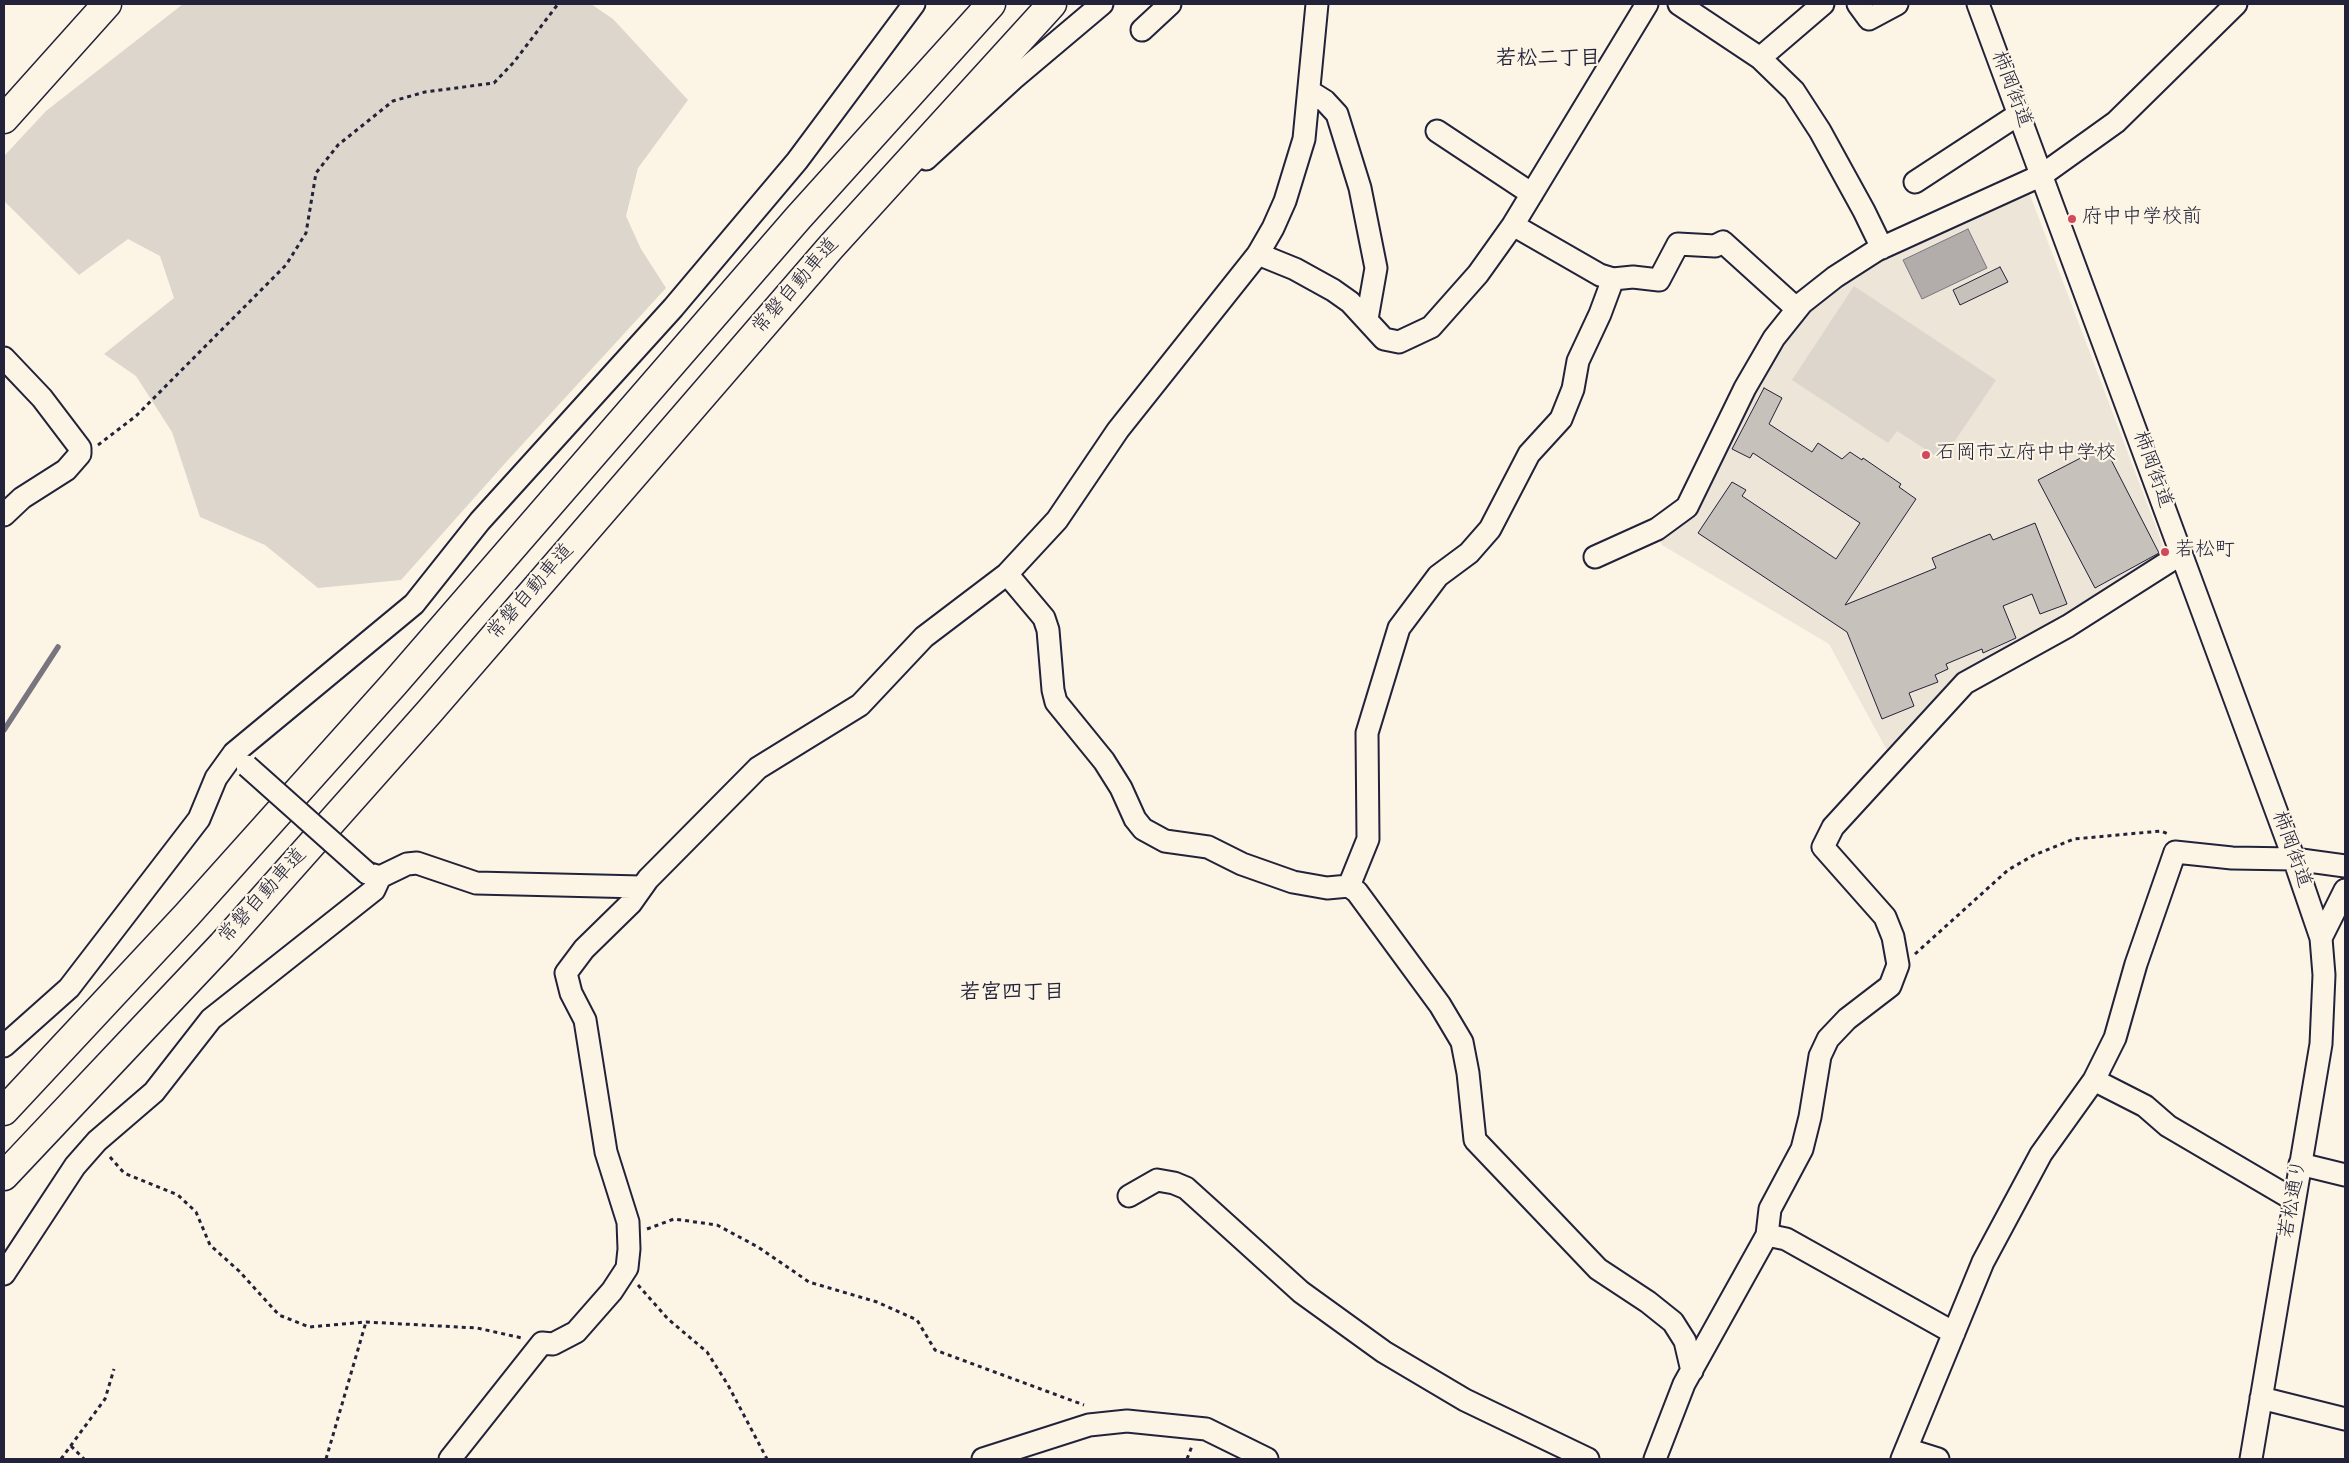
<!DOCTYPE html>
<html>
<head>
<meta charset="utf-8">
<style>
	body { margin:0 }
	#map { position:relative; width:2349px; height:1463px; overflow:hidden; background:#fcf5e5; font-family:"Indie Flower",sans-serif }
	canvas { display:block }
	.frame { position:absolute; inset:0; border:5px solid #22223b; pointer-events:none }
</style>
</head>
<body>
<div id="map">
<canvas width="2349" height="1463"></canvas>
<div class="frame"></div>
</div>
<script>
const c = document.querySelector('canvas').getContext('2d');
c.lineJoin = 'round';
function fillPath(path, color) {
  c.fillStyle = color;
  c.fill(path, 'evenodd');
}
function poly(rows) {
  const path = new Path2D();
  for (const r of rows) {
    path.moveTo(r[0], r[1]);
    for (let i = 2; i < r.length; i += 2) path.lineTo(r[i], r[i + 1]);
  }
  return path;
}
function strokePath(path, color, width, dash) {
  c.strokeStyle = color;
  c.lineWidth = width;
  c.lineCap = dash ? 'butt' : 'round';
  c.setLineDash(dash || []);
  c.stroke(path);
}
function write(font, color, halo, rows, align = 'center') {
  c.font = font + ' "Indie Flower","Klee One",sans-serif';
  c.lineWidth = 4.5;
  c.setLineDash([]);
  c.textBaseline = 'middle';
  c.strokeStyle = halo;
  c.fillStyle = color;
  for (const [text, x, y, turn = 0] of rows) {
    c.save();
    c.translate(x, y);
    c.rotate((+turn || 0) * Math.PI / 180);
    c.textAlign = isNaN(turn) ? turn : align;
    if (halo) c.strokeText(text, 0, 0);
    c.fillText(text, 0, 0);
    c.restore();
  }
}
fillPath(poly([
	[2024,191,2030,195,2167,556,2031,639,1889,754,1829,644,1662,545,1659,537,1752,397,1775,356,1804,317,1842,283,1895,252]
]), '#ece5d8');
fillPath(poly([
	[183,4,591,4,613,19,688,100,638,168,626,216,641,249,666,288,508,460,401,580,318,588,265,545,200,517,172,432,136,376,104,354,174,298,160,256,128,239,79,275,4,201,5,155,46,111],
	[1854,286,1996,380,1942,460,1897,431,1888,443,1792,380]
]), '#dcd6cc');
const water = poly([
	[1968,229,1987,268,1922,299,1903,260,1968,229]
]);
fillPath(water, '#b2adab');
strokePath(water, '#78757e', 1);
strokePath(poly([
	[4,730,58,647]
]), '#78757e', 5.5);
const building = poly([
	[2000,267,2008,282,1960,305,1953,290,2000,267],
	[1764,388,1782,398,1769,424,1812,452,1818,443,1842,459,1850,452,1862,460,1863,458,1901,484,1899,487,1916,499,1845,605,1936,568,1932,558,1990,534,1993,540,2035,523,2067,604,2040,614,2032,594,2003,606,2016,638,1983,653,1982,649,1946,664,1948,669,1935,675,1938,682,1909,693,1914,706,1882,719,1847,632,1698,533,1732,482,1746,490,1742,496,1836,559,1860,523,1753,453,1750,458,1732,449,1764,388],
	[2104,446,2159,553,2095,588,2038,480,2104,446]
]);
fillPath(building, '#c6c1bb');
strokePath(building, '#22223b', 1);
const minor = poly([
	[1679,4,1760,58,1794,91,1820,131,1864,211,1882,248],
	[1858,4,1869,19,1897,4],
	[1978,4,2294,859,2321,938,2324,975,2321,1044,2251,1459],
	[1142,30,1170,4],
	[1760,58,1823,4],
	[1309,91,1325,101,1337,114,1360,188,1376,268,1367,319],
	[1437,131,1532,194],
	[926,159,1013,79,1102,4],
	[1915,182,2019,114],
	[1513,225,1600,275,1613,279,1633,277,1659,280,1678,244,1715,246,1723,242,1797,309],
	[1258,254,1295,269,1333,290,1350,302,1384,339,1399,342,1431,327,1478,274,1513,225,1647,4],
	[4,358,42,398,80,448,80,454,66,470,22,498,4,515],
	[1595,557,1657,529,1687,507,1745,388,1774,338,1802,303,1835,277,1877,250,2042,175,2116,122,2236,4],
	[1007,574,1044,618,1048,630,1053,690,1056,702,1104,761,1121,788,1135,819,1143,829,1165,841,1208,847,1242,864,1293,882,1327,888,1349,886,1357,892,1440,1005,1462,1042,1468,1073,1475,1140,1598,1269,1648,1302,1673,1322,1685,1341,1692,1371],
	[367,873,380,877,407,864,417,863,476,883,641,887],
	[1349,886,1368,839,1367,733,1399,628,1438,576,1469,553,1490,529,1529,454,1561,419,1573,389,1578,361,1600,314,1613,279],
	[2321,938,2345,890],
	[4,1046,69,988,199,819,216,778,234,753,414,604,480,521,673,308,797,161,914,4],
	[2094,1080,2145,1106,2168,1126,2294,1200],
	[2300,1164,2345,1175],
	[1129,1196,1157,1180,1174,1183,1186,1188,1301,1292,1384,1352,1465,1400,1588,1459],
	[1767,1235,1786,1239,1954,1333],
	[4,1274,75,1166,97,1141,154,1092,211,1019,374,890,380,877],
	[2261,1398,2345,1419],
	[1906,1449,1938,1459],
	[450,1459,542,1343,553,1344,576,1332,612,1291,627,1268,629,1249,628,1222,606,1152,585,1020,571,993,566,973,584,949,631,903,648,879,758,768,860,705,924,637,1007,574,1057,520,1118,430,1258,254,1273,228,1285,201,1304,139,1317,4],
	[983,1459,1089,1425,1127,1421,1206,1429,1267,1459],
	[1655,1459,1684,1384,1767,1235,1770,1209,1802,1149,1810,1117,1820,1056,1828,1039,1847,1019,1890,986,1898,965,1893,937,1885,917,1823,847,1833,827,1965,683,2068,626,2181,554],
	[1902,1459,1983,1262,2041,1154,2094,1080,2115,1038,2136,964,2175,852,2232,858,2294,859,2345,866]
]);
const highway = poly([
	[4,119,107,4],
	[4,1111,186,916,394,684,798,218,991,4],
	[4,1176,222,945,430,711,830,248,1052,4]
]);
strokePath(minor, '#22223b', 25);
strokePath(highway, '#22223b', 31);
strokePath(poly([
	[98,445,136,416,286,265,306,233,316,173,338,145,393,101,425,92,494,83,514,62,558,4],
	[1915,954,2008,870,2034,855,2074,839,2161,831,2168,834],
	[110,1157,124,1173,178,1195,196,1212,210,1245,239,1271,279,1315,309,1327,366,1322,477,1328,522,1338],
	[647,1229,674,1219,717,1225,758,1247,809,1282,877,1302,917,1320,935,1350,1084,1405],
	[638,1285,668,1319,707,1352,728,1385,767,1459],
	[71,1446,84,1459],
	[61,1459,105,1399,114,1369],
	[326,1459,366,1322],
	[1187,1459,1192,1446]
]), '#22223b', 3, [4, 4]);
strokePath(minor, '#fcf5e5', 21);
strokePath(highway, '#fcf5e5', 28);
const minorBridge = poly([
	[247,766,367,873]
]);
strokePath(minorBridge, '#22223b', 25, []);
strokePath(minorBridge, '#fcf5e5', 21);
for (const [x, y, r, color] of [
	[2072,219,5,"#d1495b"],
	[1926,455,5,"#d1495b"],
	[2165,552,5,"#d1495b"]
]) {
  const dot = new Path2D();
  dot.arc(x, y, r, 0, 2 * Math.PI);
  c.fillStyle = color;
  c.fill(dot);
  strokePath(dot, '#fcf5e5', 2);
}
write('20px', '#22223b', '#fcf5e5', [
	["柿岡街道",2010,90,69],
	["常磐自動車道",797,287,-49],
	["柿岡街道",2151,470,70],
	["常磐自動車道",532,593,-49],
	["柿岡街道",2290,850,70],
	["常磐自動車道",264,897,-48],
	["若松通り",2295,1199,-80]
]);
write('20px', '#22223b', '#fcf5e5', [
	["府中中学校前",2082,219],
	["石岡市立府中中学校",1936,455],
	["若松町",2175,552]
], 'left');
write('bold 21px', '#22223b', '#fcf5e5', [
	["若松二丁目",1548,61],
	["若宮四丁目",1012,995]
]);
</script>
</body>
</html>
